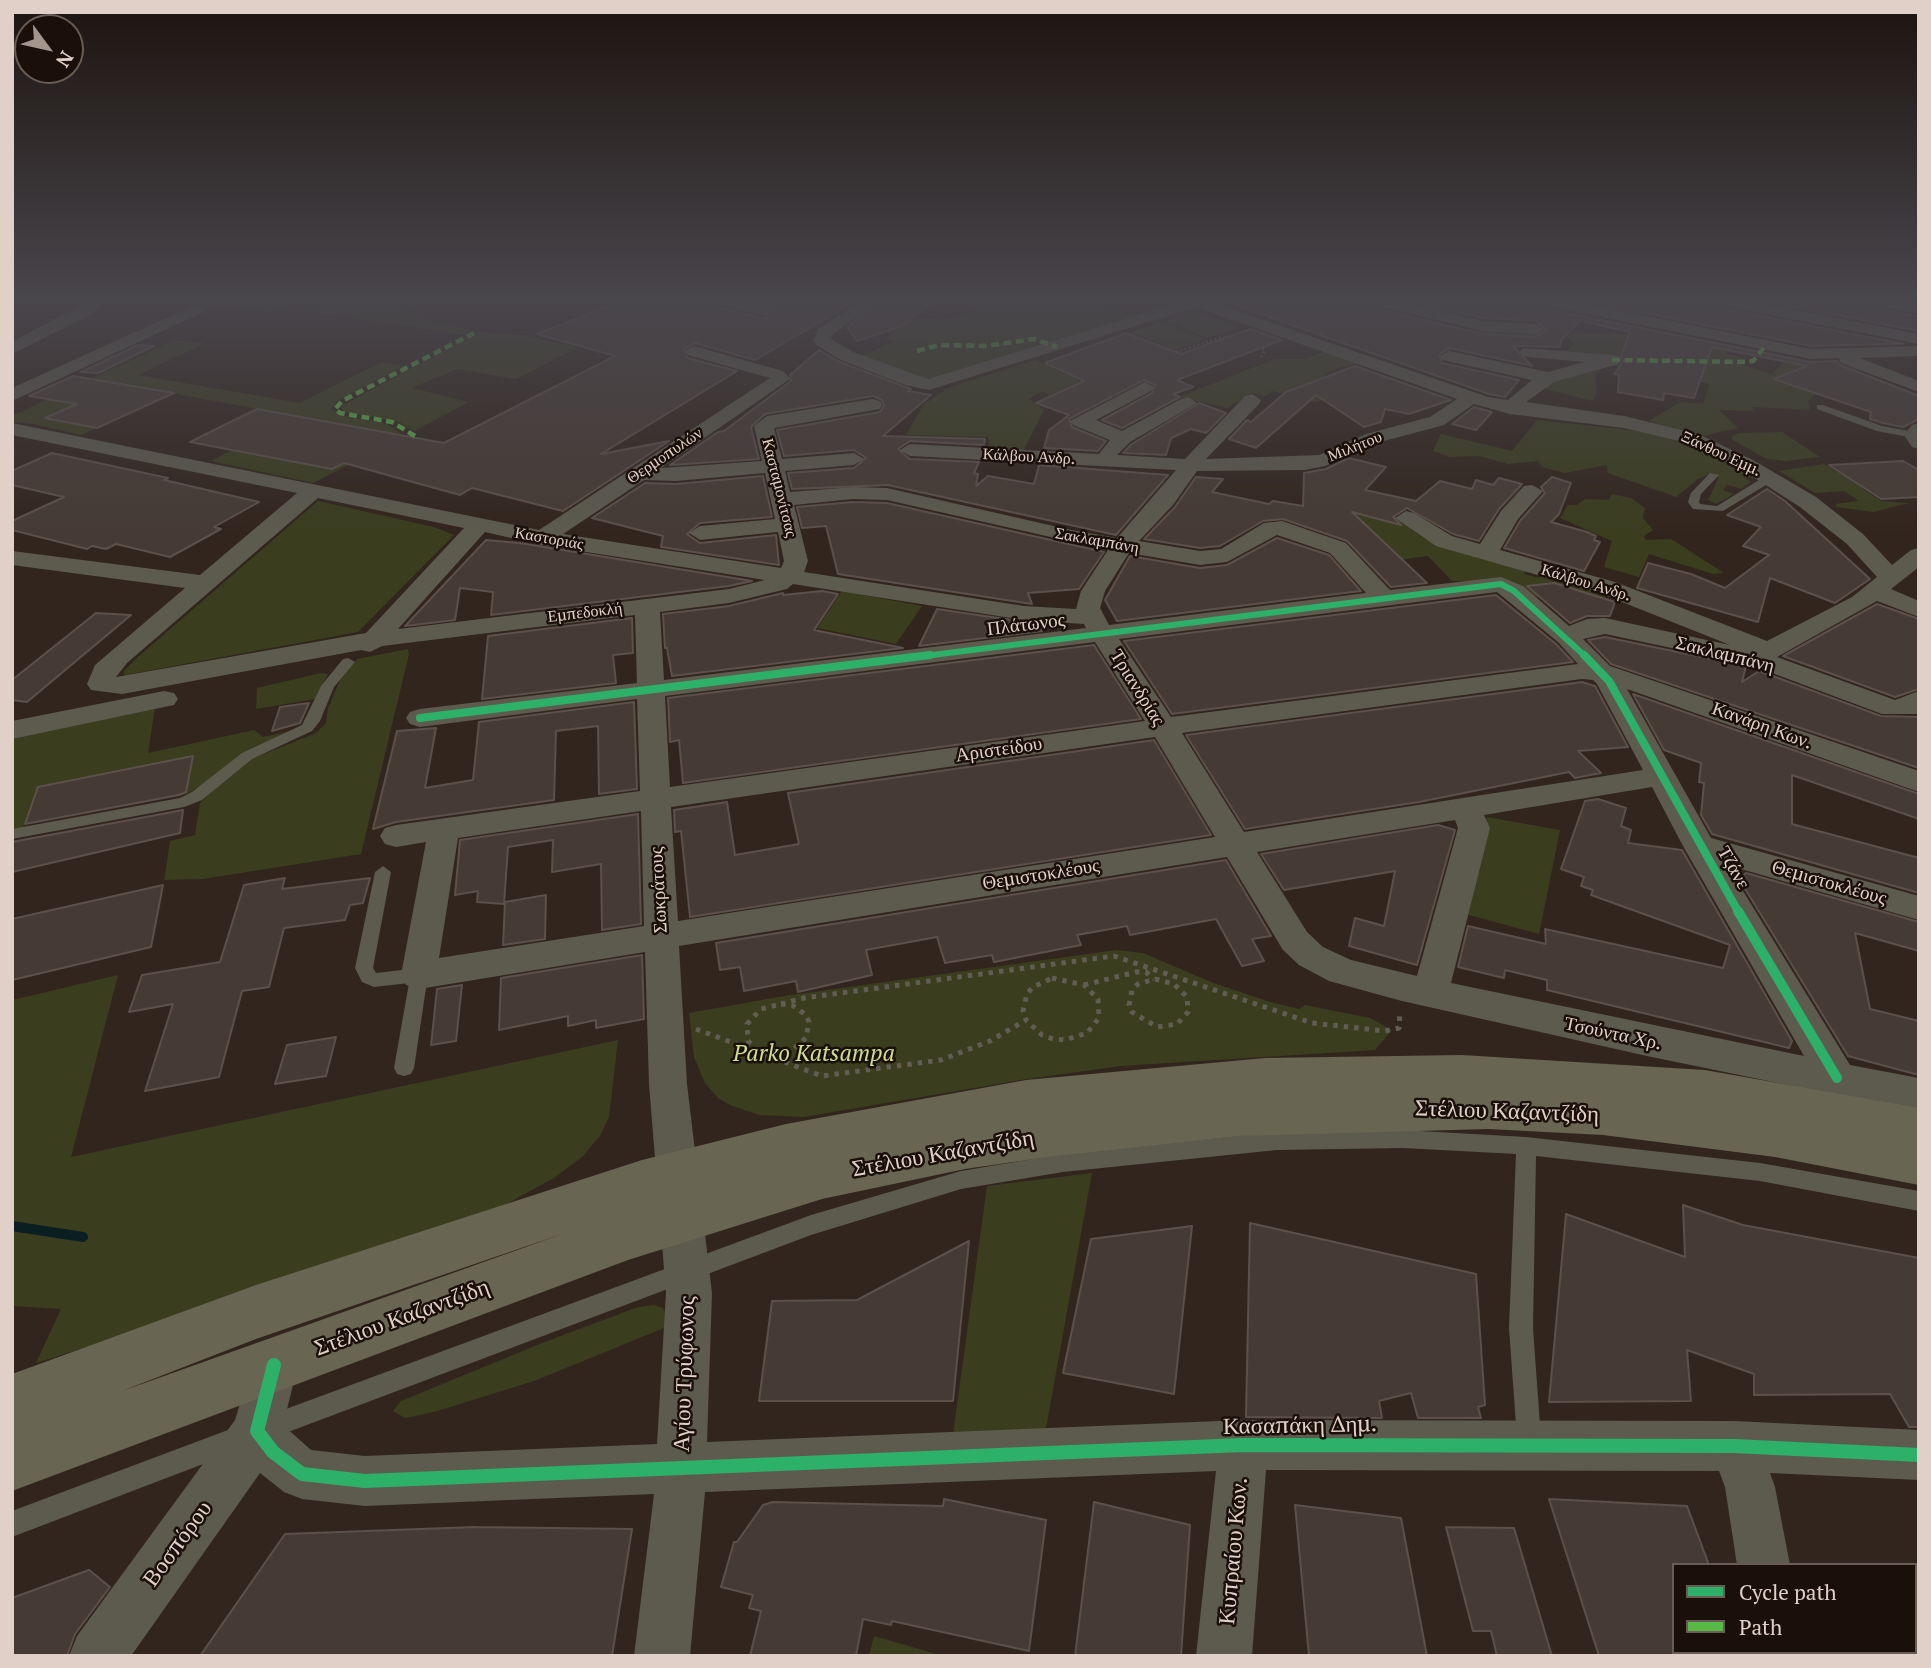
<!DOCTYPE html>
<html>
<head>
<meta charset="utf-8">
<style>
	body { margin:0 }
	#map { position:relative; width:1931px; height:1668px; overflow:hidden; background:#32251d; font-family:"PT Serif",serif }
	canvas { display:block }
	.frame { position:absolute; inset:0; border:14px solid #e0d0c7; pointer-events:none }
	.legend { position:absolute; left:1672px; top:1563px; width:245px; height:91px; box-sizing:border-box; background:#1a0f09; border:2px solid #695c55; margin:0; padding:9px 12px; list-style:none; font-size:21px; color:#e0d0c7 }
	.legend li { display:flex; align-items:center; gap:14px; height:35px }
	.legend b { width:35px; border:2px solid #695c55 }
	.north { position:absolute; left:14px; top:14px; width:70px; height:70px; box-sizing:border-box; background:#1a0f09; border:2px solid #695c55; border-radius:50%; rotate:123deg; font-size:19px; font-weight:700; line-height:28px; text-align:center; color:#e0d0c7 }
	.north::after { content:''; display:block; margin:auto; width:24px; height:32px; background:#a3948c; clip-path:polygon(50% 0,100% 100%,50% 72%,0 100%) }
</style>
</head>
<body>
<div id="map">
<canvas width="1931" height="1668"></canvas>
<div class="frame"></div>
<ul class="legend">
<li><b style="height:9px;background:#2db169"></b>Cycle path</li>
<li><b style="height:9px;background:#58b947"></b>Path</li>
</ul>
<div class="north">N</div>
</div>
<script>
const c = document.querySelector('canvas').getContext('2d');
c.lineJoin = 'round';
function fillPath(path, color) {
  c.fillStyle = color;
  c.fill(path, 'evenodd');
}
function poly(rows) {
  const path = new Path2D();
  for (const r of rows) {
    path.moveTo(r[0], r[1]);
    for (let i = 2; i < r.length; i += 2) path.lineTo(r[i], r[i + 1]);
  }
  return path;
}
function strokePath(path, color, width, dash) {
  c.strokeStyle = color;
  c.lineWidth = width;
  c.lineCap = dash ? 'butt' : 'round';
  c.setLineDash(dash || []);
  c.stroke(path);
}
function write(font, color, halo, rows, align = 'center') {
  c.font = font + ' "PT Serif",serif';
  c.lineWidth = 5;
  c.setLineDash([]);
  c.textBaseline = 'middle';
  c.strokeStyle = halo;
  c.fillStyle = color;
  for (const [text, x, y, turn = 0] of rows) {
    c.save();
    c.translate(x, y);
    c.rotate((+turn || 0) * Math.PI / 180);
    c.textAlign = isNaN(turn) ? turn : align;
    if (halo) c.strokeText(text, 0, 0);
    c.fillText(text, 0, 0);
    c.restore();
  }
}
fillPath(poly([
	[207,302,295,302,272,312,199,305],
	[323,302,420,302,402,308,423,318,475,331,465,335,302,310],
	[969,302,1100,302,1135,317,932,381,858,357,894,342,885,338,898,331,893,327,918,317,940,320,976,312],
	[1195,311,1239,328,1208,338,1164,321],
	[1162,322,1206,339,1174,350,1130,332],
	[1474,329,1649,335,1727,351,1727,354,1744,358,1742,365,1772,374,1784,362,1806,367,1826,385,1808,401,1810,410,1752,407,1755,411,1719,410,1738,428,1698,437,1649,421,1680,402,1703,404,1710,384,1614,366,1602,368,1595,375,1597,393,1593,401,1541,388,1540,385,1589,368,1620,363,1617,358,1561,353,1560,350,1569,350,1574,343,1566,336,1489,336,1445,352,1411,343,1425,335],
	[479,332,524,335,577,348,516,379,457,369,412,388,469,402,414,431,397,421,344,412,340,407],
	[174,340,205,343,138,375,300,403,381,362,404,366,337,401,331,409,343,416,387,424,404,436,313,483,211,461,233,450,332,469,393,434,123,384,46,418,97,428,81,435,34,424,12,422,12,416],
	[1324,351,1361,364,1340,367,1325,374,1323,379,1353,390,1315,402,1272,391,1266,396,1251,393,1227,408,1180,397,1274,359,1306,359],
	[1035,360,1080,381,1050,395,1041,392,1029,399,1044,410,1022,453,990,452,988,437,906,435,923,405,948,388],
	[1537,420,1669,434,1728,461,1754,479,1740,474,1751,482,1741,489,1727,485,1723,490,1734,494,1716,504,1708,500,1719,477,1712,473,1698,479,1676,497,1608,473,1607,465,1565,473,1542,467,1538,461,1508,464,1479,456,1450,457,1433,451,1441,434,1512,451],
	[1782,432,1820,457,1785,461,1767,459,1733,440,1732,436,1739,433],
	[1824,464,1841,474,1887,486,1861,488,1881,501,1909,503,1873,512,1837,507,1835,504,1859,501,1844,491,1815,493,1779,471],
	[1612,494,1631,498,1645,508,1643,518,1653,530,1644,536,1646,540,1671,539,1724,573,1713,574,1649,554,1639,577,1604,567,1612,541,1560,518,1568,505,1577,505,1585,499,1609,500],
	[1310,499,1392,516,1425,539,1526,569,1524,574,1539,578,1542,573,1618,595,1592,600,1540,594,1536,599,1502,581,1452,581,1428,556,1398,560],
	[318,501,434,527,454,535,358,632,125,675,123,672,139,656],
	[842,591,922,606,896,644,817,628],
	[408,649,409,654,361,854,203,879,164,880,170,841,195,835,200,803,223,781,249,760,316,733,326,723,328,708,341,678,357,659],
	[321,673,328,674,315,699,256,709,257,688],
	[155,707,148,753,254,730,263,737,295,730,185,795,192,757,38,787,23,828,12,828,12,736],
	[1487,817,1560,830,1539,934,1462,913],
	[1116,950,1143,953,1211,982,1270,1002,1299,1009,1305,1005,1370,1018,1392,1030,1375,1050,1121,1066,1027,1079,804,1117,759,1115,730,1105,718,1098,705,1083,694,1057,689,1013,784,996],
	[118,975,71,1157,618,1040,609,1117,600,1136,582,1157,554,1178,501,1207,319,1274,36,1363,61,1309,12,1306,12,1000],
	[1092,1173,1045,1434,953,1434,987,1186],
	[654,1305,663,1308,668,1318,664,1328,534,1381,434,1412,405,1418,393,1411,401,1401,542,1343,638,1307],
	[874,1636,943,1656,869,1656]
]), '#3a3d1e');
strokePath(poly([
	[12,1226,83,1237]
]), '#0b1f22', 10);
const building = poly([
	[611,302,716,302,720,308,765,319,776,310,758,302,854,302,755,360,695,343,684,349,687,358,737,371,601,454,669,441,563,511,472,488,460,495,344,463,332,469,190,442,257,409,444,443,615,356,537,334,611,305,611,302],
	[879,302,933,302,902,326,857,341,847,327,879,302],
	[1226,302,1375,302,1378,309,1482,334,1536,337,1546,330,1536,321,1483,318,1412,302,1542,302,1551,310,1810,362,1837,361,1840,365,1919,396,1919,419,1903,427,1883,423,1870,419,1871,412,1774,379,1807,366,1712,347,1694,398,1664,393,1663,400,1618,392,1619,375,1614,374,1623,362,1621,356,1630,332,1580,321,1561,340,1560,347,1513,346,1532,366,1450,348,1439,354,1442,363,1519,380,1505,397,1489,394,1226,302],
	[1588,302,1721,302,1730,310,1904,344,1811,346,1588,302],
	[1768,302,1870,302,1874,308,1919,317,1919,331,1768,302],
	[1250,329,1282,340,1177,380,1193,387,1173,394,1180,397,1122,428,1102,420,1152,393,1155,385,1144,380,1069,419,1072,427,1106,441,1098,451,1044,448,1049,430,1069,415,1036,403,1084,381,1045,363,1126,333,1181,354,1250,329],
	[138,345,154,346,98,373,81,372,138,345],
	[819,350,840,362,911,389,908,391,931,395,883,436,985,439,984,445,910,441,898,449,910,459,979,462,974,473,978,474,976,486,988,476,1034,484,1039,465,1168,475,1116,535,888,485,792,489,788,473,854,468,866,458,854,450,784,456,777,430,880,412,884,406,882,400,873,396,765,414,751,427,759,459,670,465,718,432,724,431,791,381,790,375,819,350],
	[1355,366,1451,400,1409,414,1385,409,1381,422,1364,427,1316,395,1256,448,1229,439,1247,420,1251,422,1286,392,1355,366],
	[73,376,174,393,97,428,45,418,77,404,29,396,73,376],
	[1199,403,1226,413,1206,433,1191,429,1171,438,1166,455,1123,453,1132,444,1199,403],
	[1474,407,1492,412,1476,430,1452,424,1474,407],
	[52,453,168,478,164,480,259,502,214,527,221,529,170,557,116,544,106,549,92,546,87,549,12,530,12,521,64,497,12,485,12,471,52,453],
	[1349,458,1386,467,1365,490,1416,501,1440,481,1472,489,1476,480,1493,485,1499,478,1522,484,1499,509,1479,541,1453,534,1407,508,1393,517,1401,525,1352,512,1427,583,1391,587,1347,541,1283,519,1263,521,1220,546,1200,548,1144,539,1175,507,1196,477,1223,479,1212,492,1269,504,1273,501,1303,506,1304,473,1326,469,1349,458],
	[1903,461,1919,470,1919,497,1881,499,1829,465,1903,461],
	[763,476,772,517,700,523,687,534,700,543,776,535,779,565,661,547,663,536,592,518,645,483,676,484,763,476],
	[1552,477,1571,483,1559,514,1551,522,1587,532,1596,536,1594,540,1600,542,1584,571,1504,548,1520,521,1545,493,1541,487,1552,477],
	[1767,489,1785,501,1870,579,1835,603,1770,578,1758,622,1637,588,1648,563,1691,574,1725,588,1769,555,1743,546,1761,527,1727,515,1767,489],
	[853,502,887,503,1104,552,1079,589,1028,593,1032,604,838,574,826,526,802,528,797,507,853,502],
	[1277,538,1329,555,1361,591,1117,621,1105,600,1130,556,1200,568,1227,565,1277,538],
	[486,540,520,543,752,581,729,586,491,615,493,592,460,588,455,620,405,626,486,540],
	[1554,583,1615,602,1610,616,1587,616,1570,623,1527,586,1554,583],
	[822,591,838,594,814,630,903,648,672,676,667,648,665,648,663,614,729,606,783,593,783,595,822,591],
	[1496,595,1556,644,1573,662,1172,714,1124,641,1496,595],
	[1877,604,1919,619,1919,689,1895,697,1783,656,1877,604],
	[937,609,1039,624,1042,631,919,646,937,609],
	[96,613,131,615,27,702,12,700,12,680,96,613],
	[632,618,633,653,613,655,616,683,482,699,488,636,632,618],
	[1605,637,1746,666,1742,682,1759,671,1881,716,1919,717,1919,768,1611,664,1588,640,1605,637],
	[1094,645,1141,719,683,783,679,740,670,742,668,698,1094,645],
	[1582,682,1595,686,1628,747,1578,751,1601,773,1575,778,1569,772,1419,802,1245,829,1186,735,1582,682],
	[1633,694,1919,794,1919,819,1792,775,1792,824,1919,858,1919,893,1712,834,1701,815,1704,783,1699,782,1701,763,1664,750,1633,694],
	[634,702,637,789,599,794,598,726,556,731,554,800,396,822,373,829,397,731,436,728,425,788,473,780,479,722,634,702],
	[309,703,300,723,272,731,280,707,309,703],
	[1154,740,1211,835,690,917,681,831,675,832,674,810,727,802,735,855,799,844,788,793,1154,740],
	[193,756,186,792,179,795,25,824,38,787,193,756],
	[1598,799,1626,808,1621,826,1631,830,1628,843,1682,850,1792,1041,1789,1048,1547,990,1547,980,1505,970,1504,978,1458,967,1468,926,1546,944,1545,929,1723,968,1730,945,1591,895,1593,890,1581,886,1584,877,1561,869,1585,801,1598,799],
	[183,810,180,833,12,872,12,842,183,810],
	[638,814,641,924,602,930,601,864,552,872,553,840,508,847,504,904,477,902,478,891,455,895,460,840,638,814],
	[1438,825,1455,830,1417,965,1349,946,1355,918,1384,926,1395,871,1284,890,1261,854,1438,825],
	[1226,860,1271,936,1252,939,1264,961,1242,966,1216,919,1130,935,1127,926,1077,935,1081,945,994,962,992,955,945,963,937,937,866,950,872,975,798,992,796,981,744,991,740,967,720,970,716,943,1226,860],
	[1746,873,1919,922,1919,951,1855,933,1870,1009,1919,1021,1919,1075,1848,1056,1739,879,1746,873],
	[285,878,282,889,370,878,363,903,350,905,345,920,284,928,269,987,242,991,219,1077,145,1091,173,1004,129,1012,142,975,220,962,244,885,285,878],
	[163,885,151,947,12,980,12,919,163,885],
	[546,895,545,939,503,945,505,902,546,895],
	[642,955,644,1019,596,1028,596,1020,568,1026,568,1016,499,1030,501,978,642,955],
	[462,985,456,1041,431,1045,437,989,462,985],
	[336,1037,326,1076,275,1084,287,1045,336,1037],
	[1683,1205,1743,1225,1919,1258,1919,1427,1909,1427,1890,1394,1754,1395,1754,1374,1687,1350,1691,1401,1549,1402,1566,1214,1685,1257,1683,1205],
	[1250,1223,1476,1274,1485,1405,1478,1407,1481,1418,1418,1418,1411,1393,1379,1401,1382,1418,1246,1417,1250,1223],
	[1192,1226,1174,1394,1063,1373,1091,1239,1192,1226],
	[969,1241,953,1401,759,1401,772,1301,857,1300,969,1241],
	[944,1499,1046,1520,1029,1651,892,1621,891,1625,863,1619,856,1656,750,1656,761,1611,749,1608,753,1595,721,1587,734,1542,737,1542,763,1505,773,1502,943,1506,944,1499],
	[1549,1499,1687,1506,1709,1565,1674,1565,1674,1656,1599,1656,1549,1499],
	[1094,1502,1190,1525,1181,1656,1075,1656,1094,1502],
	[1295,1505,1401,1518,1427,1656,1309,1656,1295,1505],
	[475,1527,632,1529,612,1656,200,1656,285,1534,475,1527],
	[1446,1527,1514,1528,1552,1656,1497,1656,1491,1631,1473,1631,1446,1527],
	[89,1570,110,1587,75,1634,67,1656,12,1656,12,1598,89,1570]
]);
fillPath(building, '#463b34');
strokePath(building, '#5c504a', 2);
strokePath(poly([
	[1176,352,1228,335],
	[1261,357,1265,350,1262,348]
]), '#625d53', 2.5, [2, 2.5]);
strokePath(poly([
	[1052,978,1084,985,1098,999,1099,1018,1087,1033,1065,1040,1053,1039,1042,1035,1026,1020,1023,1011,1027,994,1033,987,1052,978],
	[1155,979,1174,984,1187,997,1188,1012,1177,1024,1157,1027,1132,1012,1129,1005,1132,990,1138,984,1155,979],
	[1084,985,1136,972,1146,972,1154,979],
	[781,1004,804,998,1114,956,1312,1023,1385,1031,1399,1028,1400,1012],
	[781,1004,792,1005,806,1015,809,1022,806,1038,791,1051,762,1053,748,1041,747,1024,761,1009,781,1004],
	[696,1029,822,1076,941,1060,990,1041,1026,1020]
]), '#625d53', 5, [4.5, 6]);
fillPath(poly([
	[1817,405,1823,405,1882,426,1914,432,1919,435,1914,438,1877,431,1817,409,1817,405],
	[1710,473,1719,475,1701,494,1699,502,1700,504,1717,506,1759,480,1774,477,1779,480,1766,485,1723,511,1693,509,1688,502,1691,493,1710,473],
	[348,658,355,662,334,687,320,721,312,731,252,759,202,800,184,807,12,839,12,829,180,798,192,792,242,753,302,725,321,686,343,659,348,658],
	[383,866,391,872,373,968,376,973,419,968,425,970,428,975,414,1068,411,1074,404,1076,397,1074,394,1068,409,983,374,987,362,982,355,968,375,872,383,866],
	[1403,1130,1526,1137,1760,1163,1919,1191,1919,1211,1760,1181,1536,1156,1533,1328,1541,1439,1538,1448,1529,1451,1520,1448,1517,1439,1509,1328,1516,1154,1403,1148,1277,1150,1063,1172,961,1189,811,1235,267,1440,258,1437,255,1428,258,1419,267,1416,811,1215,961,1171,1063,1154,1277,1132,1403,1130],
	[236,1427,245,1430,248,1439,245,1448,12,1537,12,1511,236,1427]
]), '#5d5b4e');
fillPath(poly([
	[86,302,103,302,92,314,12,354,12,342,86,302],
	[719,302,747,302,772,308,774,311,766,316,721,305,719,302],
	[859,302,877,302,832,335,831,339,853,352,928,379,1181,302,1211,302,1488,397,1508,400,1532,380,1443,360,1440,356,1449,351,1548,372,1584,362,1529,357,1523,356,1520,352,1523,348,1612,355,1618,356,1621,360,1618,364,1554,382,1526,402,1624,416,1698,434,1753,460,1816,497,1863,534,1892,565,1911,550,1919,548,1919,567,1891,589,1919,601,1919,617,1877,601,1777,657,1895,700,1919,691,1919,714,1882,714,1748,664,1605,634,1583,639,1610,666,1919,771,1919,792,1627,689,1711,838,1919,896,1919,920,1727,865,1850,1065,1919,1078,1919,1112,1647,1056,1402,1001,1329,981,1299,965,1283,950,1227,857,679,946,687,1084,712,1293,707,1442,1243,1420,1734,1421,1919,1430,1919,1480,1770,1473,1775,1487,1790,1565,1737,1565,1725,1487,1719,1471,1266,1470,1252,1656,1196,1656,1216,1471,705,1492,690,1656,634,1656,654,1494,365,1506,302,1499,284,1492,260,1473,131,1656,69,1656,77,1636,235,1420,257,1348,274,1341,291,1348,298,1365,283,1425,311,1450,365,1456,657,1444,666,1293,649,1084,645,952,419,989,406,985,401,975,426,842,396,847,385,844,380,836,385,828,396,825,640,791,637,699,420,727,410,724,406,718,410,712,420,709,637,683,635,615,382,646,370,652,361,650,122,694,91,690,87,684,95,665,185,588,12,565,12,551,200,575,297,493,12,435,12,423,539,530,770,378,688,355,685,351,694,346,783,371,790,379,661,468,762,461,754,426,767,416,873,399,880,401,882,405,880,409,774,428,782,459,854,453,864,459,854,465,785,471,790,492,853,487,887,488,1071,530,1117,538,1176,470,910,456,900,450,910,444,1099,454,1110,440,1073,425,1070,421,1145,382,1154,387,1151,391,1096,420,1122,431,1181,399,1188,397,1197,403,1130,442,1117,455,1185,459,1245,396,1252,394,1261,400,1259,404,1206,459,1319,455,1366,434,1430,417,1457,399,1196,307,929,390,905,385,841,360,816,345,814,341,818,329,859,302],
	[1474,404,1510,414,1624,428,1684,442,1739,468,1800,507,1847,544,1877,577,1852,597,1767,641,1615,582,1500,550,1518,519,1543,491,1532,485,1524,486,1501,511,1480,544,1452,536,1414,513,1406,511,1395,518,1436,546,1597,592,1730,645,1605,618,1587,619,1569,626,1523,586,1501,577,1390,590,1346,543,1282,521,1264,523,1221,549,1200,551,1139,541,1173,505,1197,471,1305,470,1325,466,1380,442,1444,425,1474,404],
	[765,473,775,519,700,526,689,533,700,540,778,532,784,561,781,568,563,534,644,480,676,481,765,473],
	[318,498,464,528,366,633,116,677,127,663,318,498],
	[853,499,887,500,1108,550,1081,591,1076,609,1024,606,804,572,808,561,794,505,853,499],
	[485,532,542,545,765,580,729,589,398,629,485,532],
	[1277,535,1330,553,1366,593,1109,625,1100,608,1105,591,1129,553,1200,565,1227,562,1277,535],
	[793,584,1024,620,1084,624,1086,628,664,680,660,612,729,603,787,589,793,584],
	[1497,592,1558,642,1578,664,1171,717,1119,639,1497,592],
	[1095,642,1145,721,670,787,665,696,1095,642],
	[1582,679,1593,680,1597,684,1643,770,1244,832,1182,733,1582,679],
	[1155,737,1215,837,678,921,671,807,1155,737],
	[1652,787,1683,846,1804,1056,1451,983,1490,828,1484,815,1652,787],
	[641,811,644,926,439,958,458,838,641,811],
	[1455,820,1458,828,1417,976,1351,960,1323,947,1307,932,1257,852,1455,820],
	[1401,302,1483,321,1536,324,1544,329,1536,334,1483,331,1379,306,1377,303,1401,302],
	[1544,302,1575,302,1811,349,1919,346,1919,356,1860,358,1919,381,1919,392,1841,363,1839,358,1811,359,1552,307,1544,302],
	[1723,302,1755,302,1919,334,1919,344,1731,307,1723,302],
	[1873,302,1919,304,1919,314,1875,305,1873,302],
	[197,304,205,309,203,312,12,401,12,388,197,304],
	[1919,423,1919,449,1912,447,1904,435,1912,425,1919,423],
	[164,691,174,693,178,699,174,705,12,739,12,721,164,691],
	[1734,1652,1790,1652,1790,1656,1734,1656,1734,1652]
]), '#5d5b4e');
fillPath(poly([
	[1462,1055,1705,1070,1919,1108,1919,1185,1775,1157,1603,1135,1488,1129,1240,1136,1055,1156,965,1169,822,1199,628,1260,12,1491,12,1374,256,1285,642,1160,786,1124,1026,1080,1265,1058,1462,1055],
	[565,1233,122,1391,256,1339,565,1233]
]), '#686553');
strokePath(poly([
	[917,351,939,345,985,346,1034,339,1057,347],
	[1612,360,1746,362,1753,361,1766,345],
	[415,436,392,422,340,413,335,409,342,401,474,333]
]), '#58b947', 4.5, [8, 4.5]);
strokePath(poly([
	[916,657,1501,584,1514,591,1586,657]
]), '#2db169', 6);
strokePath(poly([
	[1584,655,1609,681,1739,913],
	[420,718,930,655]
]), '#2db169', 8);
strokePath(poly([
	[1738,911,1837,1078]
]), '#2db169', 10);
strokePath(poly([
	[274,1365,257,1431,273,1452,302,1474,365,1481,1243,1445,1734,1446,1919,1455]
]), '#2db169', 14);
const sky = c.createLinearGradient(0, 0, 0, 535);
sky.addColorStop(0, '#1c1410');
sky.addColorStop(0.56, '#49464c');
sky.addColorStop(1, '#49464c00');
c.fillStyle = sky;
c.fillRect(0, 0, 1931, 535);
write('16px', '#e0d0c7', '#1a0f09', [
	["Μιλήτου",1355,447,-22],
	["Ξάνθου Εμμ.",1721,454,25],
	["Θερμοπυλών",665,456,-34],
	["Κάλβου Ανδρ.",1029,457,3],
	["Κασταμονίτσας",779,488,76],
	["Καστοριάς",549,539,10],
	["Σακλαμπάνη",1097,541,10],
	["Κάλβου Ανδρ.",1586,583,17],
	["Εμπεδοκλή",585,613,-7]
]);
write('19px', '#e0d0c7', '#1a0f09', [
	["Πλάτωνος",1026,625,-7],
	["Σακλαμπάνη",1725,655,14],
	["Τριανδρίας",1137,688,58],
	["Κανάρη Κων.",1762,726,20],
	["Αριστείδου",999,750,-8],
	["Τζάνε",1733,868,60],
	["Θεμιστοκλέους",1041,875,-9],
	["Θεμιστοκλέους",1829,883,16],
	["Σωκράτους",659,890,-93],
	["Τσούντα Χρ.",1613,1034,12]
]);
write('italic 23px', '#cede8e', '#1a0f09', [
	["Parko Katsampa",814,1054]
]);
write('23px', '#e0d0c7', '#1a0f09', [
	["Στέλιου Καζαντζίδη",1507,1112,2],
	["Στέλιου Καζαντζίδη",943,1154,-10],
	["Στέλιου Καζαντζίδη",402,1318,-20],
	["Αγίου Τρύφωνος",685,1374,-88],
	["Κασαπάκη Δημ.",1300,1426,-1],
	["Βοσπόρου",178,1544,-54],
	["Κυπραίου Κων.",1234,1551,-85]
]);
</script>
</body>
</html>
